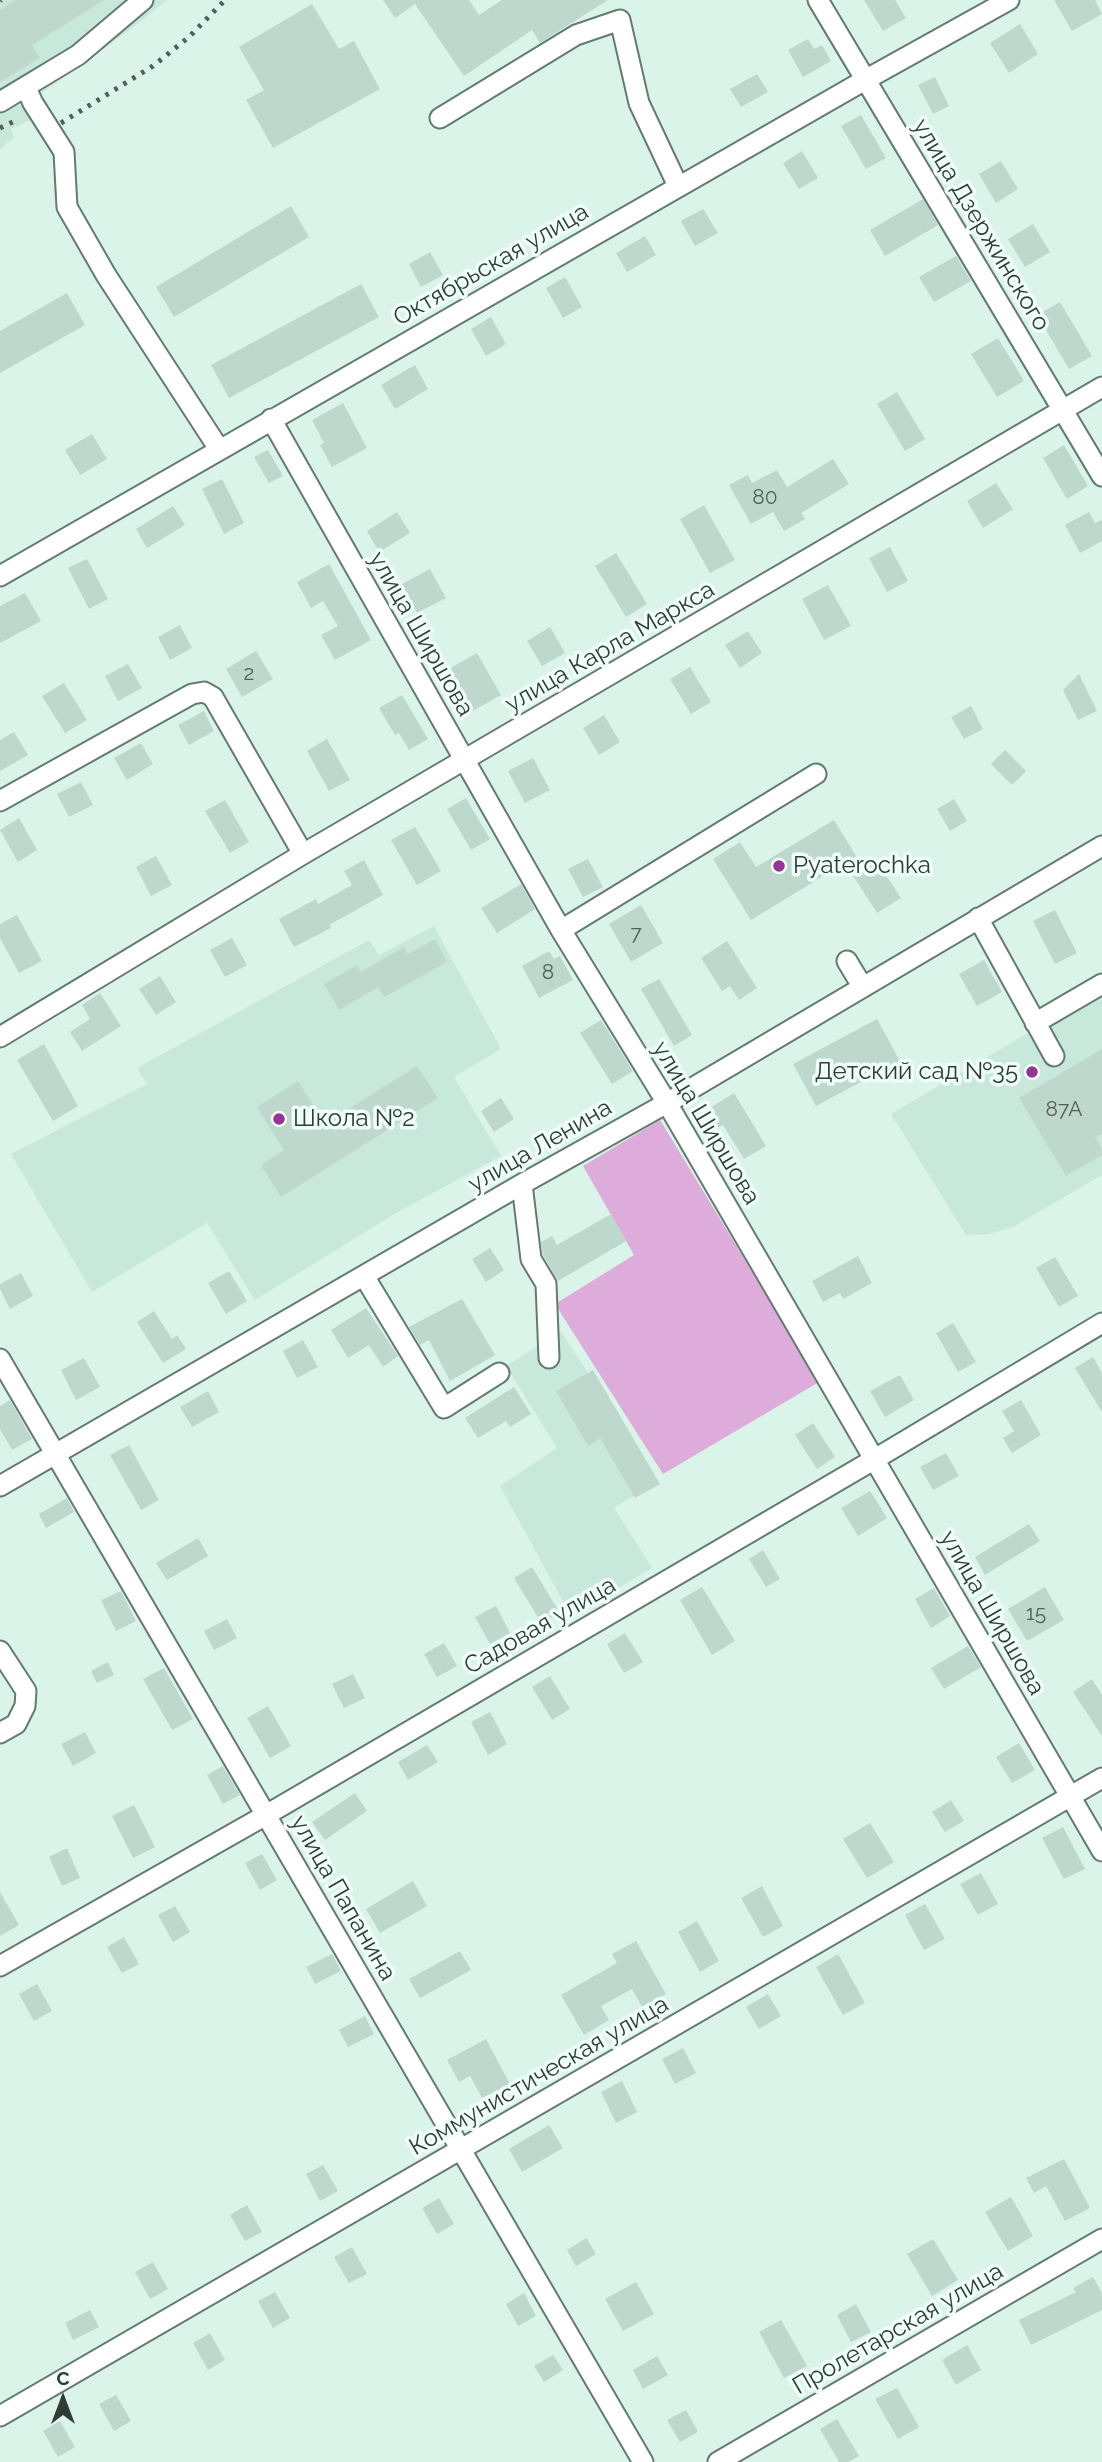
<!DOCTYPE html>
<html>
<head>
<meta charset="utf-8">
<style>
	body { margin:0 }
	#map { position:relative; width:1102px; height:2462px; overflow:hidden; background:#dbf4e9; font-family:Raleway,sans-serif }
	canvas { display:block }
	.north { position:absolute; left:28px; top:2364px; width:70px; height:70px; -webkit-text-stroke:5px #effff8; paint-order:stroke; rotate:0deg; font-size:19px; font-weight:700; line-height:28px; text-align:center; color:#313b37 }
	.north::after { content:''; display:block; margin:auto; width:24px; height:32px; background:#313b37; clip-path:polygon(50% 0,100% 100%,50% 72%,0 100%) }
</style>
</head>
<body>
<div id="map">
<canvas width="1102" height="2462"></canvas>
<div class="north">С</div>
</div>
<script>
const c = document.querySelector('canvas').getContext('2d');
c.lineJoin = 'round';
function fillPath(path, color) {
  c.fillStyle = color;
  c.fill(path, 'evenodd');
}
function poly(rows) {
  const path = new Path2D();
  for (const r of rows) {
    path.moveTo(r[0], r[1]);
    for (let i = 2; i < r.length; i += 2) path.lineTo(r[i], r[i + 1]);
  }
  return path;
}
function strokePath(path, color, width, dash) {
  c.strokeStyle = color;
  c.lineWidth = width;
  c.lineCap = dash ? 'butt' : 'round';
  c.setLineDash(dash || []);
  c.stroke(path);
}
function write(font, color, halo, rows, align = 'center') {
  c.font = font + ' Raleway,sans-serif';
  c.lineWidth = 7;
  c.setLineDash([]);
  c.textBaseline = 'middle';
  c.strokeStyle = halo;
  c.fillStyle = color;
  for (const [text, x, y, turn = 0] of rows) {
    c.save();
    c.translate(x, y);
    c.rotate((+turn || 0) * Math.PI / 180);
    c.textAlign = isNaN(turn) ? turn : align;
    if (halo) c.strokeText(text, 0, 0);
    c.fillText(text, 0, 0);
    c.restore();
  }
}
fillPath(poly([
	[0,0,167,0,135,26,42,93,36,118,11,129,14,138,0,149],
	[434,926,501,1049,454,1077,501,1156,396,1213,255,1300,207,1223,92,1292,11,1154,147,1084,137,1068,369,940,379,955],
	[1102,989,1102,1175,1013,1227,989,1234,966,1235,891,1114],
	[561,1331,657,1481,614,1508,652,1568,571,1616,500,1486,557,1448,506,1366]
]), '#c8e8db');
fillPath(poly([
	[660,1120,819,1382,663,1474,555,1304,634,1255,583,1166]
]), '#ddacda');
fillPath(poly([
	[16,0,104,0,32,45,40,58,0,82,0,10],
	[383,0,469,0,479,15,502,0,608,0,540,43,532,30,464,76,415,4,395,18],
	[864,0,895,0,906,18,883,31],
	[1054,0,1095,0,1102,14,1072,31],
	[312,4,339,49,354,41,380,89,273,148,246,100,264,90,239,47],
	[1020,24,1038,54,1009,73,990,43],
	[808,39,814,49,822,45,831,61,803,77,788,50],
	[757,74,768,92,741,107,730,89],
	[935,77,949,106,933,114,918,85],
	[861,115,886,158,866,169,841,126],
	[802,151,818,178,799,189,783,163],
	[1001,161,1018,189,996,203,979,174],
	[923,199,938,225,885,256,870,230],
	[291,206,309,237,174,317,156,287],
	[703,209,718,233,695,246,681,221],
	[1033,224,1050,252,1025,267,1008,239],
	[645,236,656,255,627,272,616,253],
	[430,252,443,275,421,287,409,264],
	[956,256,971,281,934,302,919,277],
	[565,277,582,307,563,318,546,288],
	[361,284,379,317,229,398,211,365],
	[67,293,85,325,0,373,0,331],
	[1060,302,1092,356,1069,369,1037,315],
	[491,317,506,344,486,356,471,329],
	[998,338,1024,381,997,397,971,354],
	[415,365,428,389,395,409,381,385],
	[897,392,925,439,905,451,877,404],
	[343,403,367,448,332,467,320,445,324,443,312,420],
	[92,434,107,459,80,475,65,450],
	[1064,445,1088,486,1067,499,1043,458],
	[268,450,283,476,269,483,254,457],
	[833,459,849,484,801,513,805,519,784,531,773,512,751,524,729,485,748,475,752,483,777,470,787,487],
	[222,479,244,523,224,534,202,489],
	[996,483,1013,509,983,528,967,501],
	[704,505,735,560,710,573,680,519],
	[173,506,185,525,147,548,136,529],
	[397,512,410,533,379,552,367,531],
	[1089,512,1095,523,1102,520,1102,541,1080,553,1065,525],
	[890,547,908,581,887,592,869,558],
	[616,553,647,604,626,617,595,566],
	[87,559,108,599,89,609,68,568],
	[329,564,371,640,335,660,321,635,338,626,323,601,311,608,297,582],
	[430,569,446,598,417,613,402,584],
	[828,585,851,626,824,640,802,599],
	[25,593,41,621,0,643,0,606],
	[180,625,192,648,170,660,158,637],
	[550,627,565,653,542,666,527,641],
	[748,631,762,653,740,668,725,645],
	[256,651,273,679,242,697,226,669],
	[477,653,501,695,471,712,447,670],
	[128,664,142,688,118,701,105,676],
	[690,667,711,702,691,714,670,679],
	[1079,674,1097,711,1078,720,1063,690],
	[64,683,87,720,65,733,42,696],
	[402,695,428,739,409,750,399,733,395,735,379,708],
	[971,706,983,729,964,739,951,717],
	[204,711,214,731,189,745,178,725],
	[604,715,620,742,599,755,583,728],
	[14,732,28,755,0,771,0,740],
	[327,739,350,780,329,791,307,751],
	[141,743,153,764,127,780,114,758],
	[1005,750,1026,771,1012,785,991,764],
	[533,758,550,790,525,803,508,771],
	[81,782,93,805,69,817,57,794],
	[466,798,490,839,471,850,447,809],
	[954,799,967,821,950,831,937,809],
	[225,800,249,842,230,853,205,811],
	[19,818,37,850,18,862,0,830],
	[834,820,856,856,751,920,713,859,740,842,756,867],
	[415,827,441,871,417,885,391,840],
	[156,856,172,885,151,896,136,867],
	[588,859,603,887,583,897,568,869],
	[875,859,901,898,877,913,852,874],
	[364,860,383,895,329,925,331,928,294,947,279,919,316,899,318,904,352,885,344,871],
	[521,884,535,909,497,933,481,908],
	[641,905,663,943,631,962,609,924],
	[1055,910,1077,953,1055,964,1033,921],
	[17,915,42,961,19,973,0,938,0,924],
	[232,938,247,965,225,977,210,950],
	[435,939,447,962,384,997,378,987,339,1010,324,984,357,965,361,972,404,947,408,954],
	[727,941,757,988,739,1000,730,986,722,991,701,958],
	[549,951,554,959,560,956,573,980,539,998,522,966],
	[984,960,1002,992,977,1006,959,974],
	[160,976,176,1002,156,1015,139,989],
	[659,979,692,1035,674,1046,641,989],
	[100,993,121,1026,82,1051,70,1032,90,1019,82,1005],
	[877,1019,900,1061,816,1106,793,1064],
	[601,1020,633,1071,612,1084,580,1033],
	[44,1044,78,1106,53,1121,17,1060],
	[1102,1049,1102,1134,1095,1137,1102,1149,1102,1155,1066,1176,1019,1098],
	[417,1066,438,1098,281,1197,261,1165,284,1150,257,1107,298,1081,325,1124],
	[734,1093,766,1146,744,1159,723,1125,716,1129,705,1111],
	[501,1098,514,1119,494,1132,481,1111],
	[611,1214,626,1241,558,1281,543,1255,541,1242,552,1236,557,1245],
	[490,1248,504,1270,486,1282,472,1259],
	[858,1256,872,1283,843,1299,840,1293,823,1302,812,1281],
	[1055,1257,1078,1296,1059,1307,1036,1268],
	[229,1271,247,1301,226,1314,208,1283],
	[21,1273,33,1296,10,1309,0,1289,0,1284],
	[462,1299,495,1355,450,1381,429,1340,420,1345,409,1327],
	[366,1308,398,1356,383,1367,369,1345,348,1358,331,1330],
	[154,1311,172,1339,177,1335,186,1349,163,1363,137,1322],
	[953,1323,976,1362,958,1372,936,1333],
	[303,1340,318,1367,297,1378,283,1351],
	[1093,1357,1102,1373,1102,1412,1075,1368],
	[84,1358,100,1387,76,1400,61,1370],
	[593,1370,660,1484,635,1498,600,1438,588,1446,556,1391],
	[900,1375,914,1400,885,1417,870,1391],
	[514,1387,531,1414,510,1427,506,1421,478,1438,465,1418],
	[208,1391,219,1412,192,1427,180,1407],
	[10,1400,32,1439,12,1450,0,1429,0,1406],
	[1021,1400,1041,1435,1012,1453,1003,1438,1014,1431,1002,1411],
	[813,1423,835,1457,817,1469,795,1435],
	[129,1445,159,1500,141,1510,110,1455],
	[946,1453,959,1476,933,1490,920,1467],
	[870,1491,887,1518,858,1536,841,1508],
	[67,1498,74,1512,46,1528,39,1514],
	[1029,1524,1040,1541,985,1575,975,1557],
	[198,1538,208,1556,167,1580,156,1563],
	[763,1550,780,1579,766,1587,749,1559],
	[532,1567,560,1613,542,1624,514,1578],
	[702,1587,735,1641,712,1655,680,1600],
	[1045,1587,1064,1620,1027,1641,1008,1609],
	[934,1588,950,1616,931,1628,915,1599],
	[121,1591,136,1621,116,1631,101,1600],
	[496,1606,510,1633,490,1644,475,1617],
	[227,1619,237,1638,214,1650,204,1631],
	[625,1633,643,1662,624,1673,607,1644],
	[444,1643,457,1666,437,1677,424,1654],
	[968,1646,981,1667,944,1689,931,1668],
	[108,1662,114,1675,97,1683,91,1671],
	[164,1668,193,1719,172,1730,143,1679],
	[353,1674,365,1698,344,1708,332,1684],
	[550,1676,570,1709,552,1720,532,1687],
	[1092,1679,1102,1695,1102,1736,1073,1692],
	[268,1706,291,1746,270,1758,247,1718],
	[490,1712,507,1744,488,1755,471,1722],
	[85,1732,96,1753,73,1766,61,1744],
	[1019,1743,1035,1770,1012,1783,996,1757],
	[427,1745,438,1762,408,1780,398,1762],
	[223,1766,240,1795,223,1804,207,1775],
	[355,1793,367,1811,325,1840,312,1822],
	[951,1800,964,1821,945,1832,932,1812],
	[134,1805,155,1847,133,1858,112,1816],
	[870,1823,894,1862,867,1878,843,1839],
	[1063,1827,1085,1869,1064,1879,1042,1838],
	[67,1848,80,1878,62,1886,49,1857],
	[262,1854,277,1880,260,1890,245,1863],
	[981,1873,998,1904,978,1915,960,1884],
	[413,1881,427,1906,380,1933,366,1909],
	[762,1886,783,1926,763,1937,741,1898],
	[0,1892,19,1925,0,1936],
	[925,1904,945,1939,924,1950,905,1915],
	[175,1906,190,1932,173,1942,158,1915],
	[697,1921,719,1961,700,1972,678,1932],
	[124,1937,139,1964,122,1973,107,1947],
	[636,1941,666,1994,642,2007,632,1989,601,2006,609,2020,584,2035,561,1995,617,1963,612,1954],
	[460,1951,471,1970,420,1998,409,1979],
	[332,1954,341,1971,315,1984,306,1967],
	[838,1954,865,2003,843,2015,816,1967],
	[37,1984,52,2011,34,2021,19,1994],
	[768,1994,781,2016,759,2029,746,2007],
	[365,2016,374,2034,348,2047,339,2030],
	[486,2039,510,2084,482,2098,470,2076,459,2082,447,2060],
	[683,2048,696,2073,675,2084,662,2059],
	[622,2081,637,2112,616,2123,601,2092],
	[549,2125,563,2148,522,2172,509,2149],
	[1064,2159,1090,2208,1065,2221,1046,2186,1034,2193,1026,2178],
	[323,2165,338,2191,320,2201,306,2174],
	[1011,2197,1033,2236,1008,2251,985,2212],
	[439,2198,454,2224,437,2234,422,2208],
	[247,2205,262,2232,245,2241,230,2215],
	[586,2238,596,2254,576,2266,567,2250],
	[933,2239,958,2280,932,2296,907,2254],
	[352,2247,367,2274,349,2283,334,2257],
	[153,2262,168,2289,150,2299,135,2272],
	[1093,2277,1102,2293,1102,2310,1031,2345,1019,2320,1076,2292,1073,2288],
	[636,2282,654,2314,623,2331,605,2299],
	[275,2292,290,2318,273,2328,258,2301],
	[524,2293,536,2316,518,2326,506,2304],
	[856,2304,871,2332,851,2342,837,2315],
	[90,2310,99,2327,73,2340,65,2323],
	[781,2320,807,2366,784,2378,759,2332],
	[210,2333,225,2360,208,2370,193,2343],
	[967,2345,981,2370,956,2385,942,2360],
	[553,2355,563,2370,544,2382,534,2366],
	[657,2356,668,2375,643,2389,633,2370],
	[897,2388,919,2427,898,2439,875,2399],
	[116,2395,131,2421,114,2431,99,2404],
	[686,2410,698,2432,680,2442,667,2420],
	[837,2419,859,2456,848,2462,839,2462,820,2429],
	[60,2421,75,2447,58,2457,43,2431]
]), '#bfd8cd');
const minor = poly([
	[818,0,1102,476],
	[26,88,33,103,64,152,67,207,106,275,219,449],
	[0,102,78,55,143,0],
	[440,118,576,35,620,20,639,103,678,186],
	[271,419,561,930,667,1103,1102,1851],
	[0,576,865,80,1009,0],
	[0,801,192,694,204,692,213,697,303,854],
	[978,918,1054,1056],
	[561,930,816,774],
	[847,961,862,986],
	[1035,1023,1102,984],
	[0,1037,303,854,1102,387],
	[522,1184,531,1259,546,1284,549,1358],
	[364,1276,444,1408,499,1373],
	[0,1359,643,2462],
	[0,1486,522,1184,667,1103,1102,846],
	[0,1651,26,1691,25,1706,16,1724,0,1733],
	[0,1966,266,1815,875,1459,1102,1323],
	[0,2416,1102,1778],
	[718,2462,1102,2239]
]);
strokePath(minor, '#647b71', 23);
strokePath(minor, '#fff', 19);
strokePath(poly([
	[0,1,1,0],
	[61,123,153,66,189,37,225,0],
	[0,128,15,121]
]), '#525e59', 5, [3.5, 7]);
for (const [x, y, r, color] of [
	[779,866,7,"#983398"],
	[1032,1072,7,"#983398"],
	[279,1119,7,"#983398"]
]) {
  const dot = new Path2D();
  dot.arc(x, y, r, 0, 2 * Math.PI);
  c.fillStyle = color;
  c.fill(dot);
  strokePath(dot, '#effff8', 2.5);
}
write('21px', '#54625c', null, [
	["80",765,498],
	["2",249,674],
	["7",636,934],
	["8",548,973],
	["87А",1064,1110],
	["15",1036,1614]
]);
write('24px', '#313b37', '#effff8', [
	["улица Дзержинского",981,225,59],
	["Октябрьская улица",491,265,-30],
	["улица Ширшова",421,634,60],
	["улица Карла Маркса",610,647,-30],
	["улица Ширшова",706,1123,59],
	["улица Ленина",540,1146,-30],
	["улица Ширшова",992,1613,60],
	["Садовая улица",540,1626,-30],
	["улица Папанина",343,1898,60],
	["Коммунистическая улица",539,2076,-30],
	["Пролетарская улица",898,2329,-30]
]);
write('24px', '#313b37', '#effff8', [
	["Pyaterochka",793,866],
	["Детский сад №35",1018,1072,"right"],
	["Школа №2",293,1119]
], 'left');
</script>
</body>
</html>
